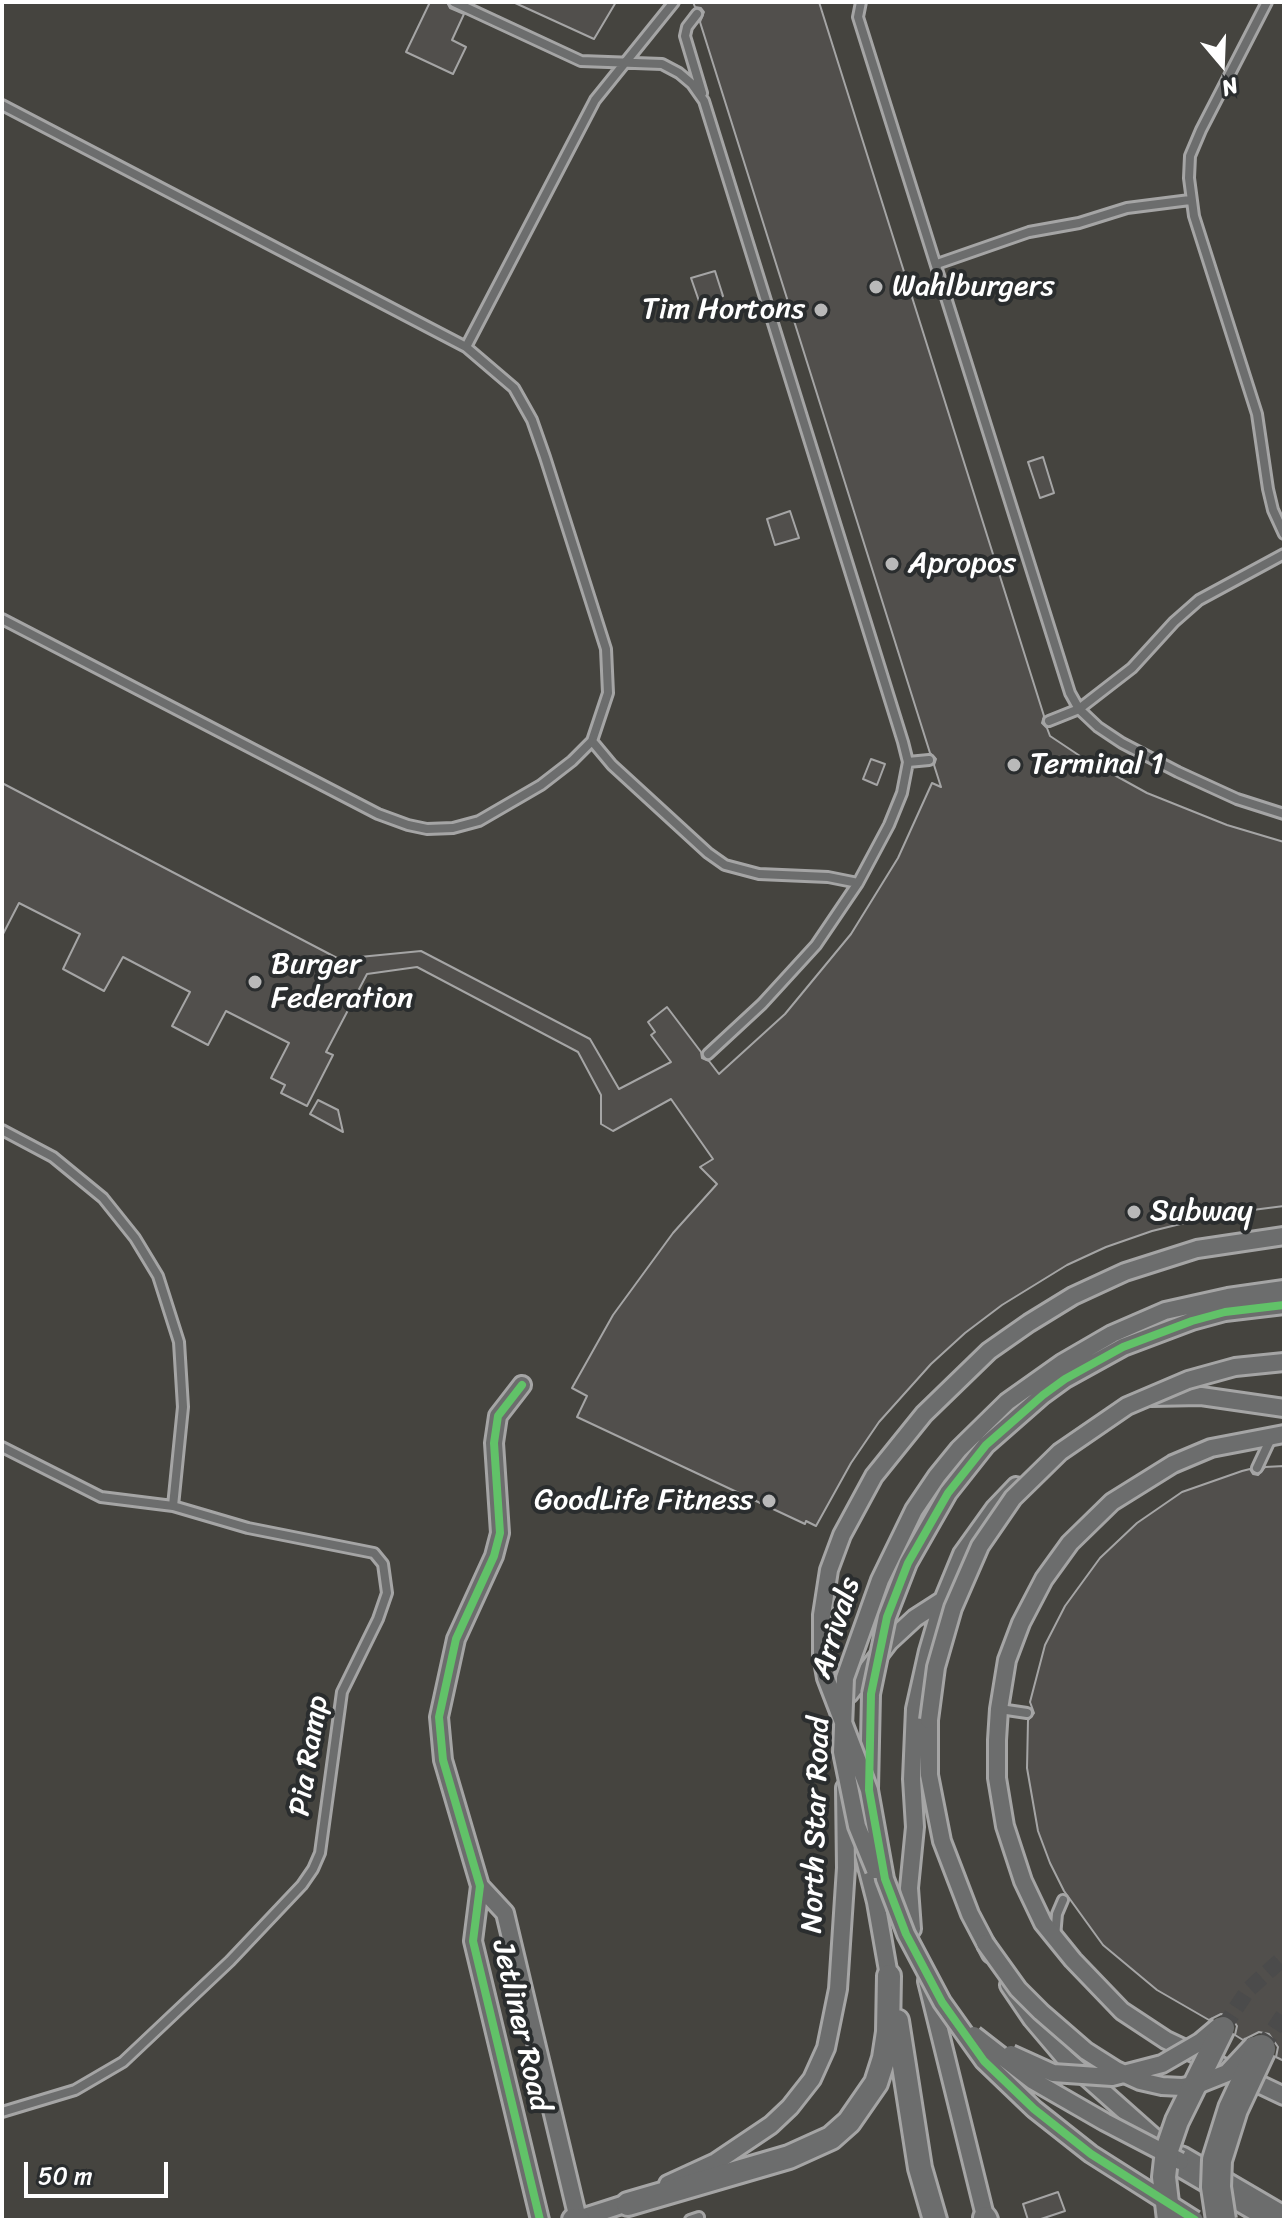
<!DOCTYPE html>
<html>
<head>
<meta charset="utf-8">
<style>
	body { margin:0 }
	#map { position:relative; width:1286px; height:2222px; overflow:hidden; background:#373737; font-family:Sriracha,sans-serif }
	canvas { display:block }
	.frame { position:absolute; inset:0; border:4px solid #fff; pointer-events:none }
	.north { position:absolute; left:1182px; top:24px; width:80px; height:80px; -webkit-text-stroke:6px #2a2d2e; paint-order:stroke; rotate:161deg; font-size:22px; font-weight:700; line-height:32px; text-align:center; color:#fff }
	.north::after { content:''; display:block; margin:auto; width:28px; height:36px; background:#fff; clip-path:polygon(50% 0,100% 100%,50% 72%,0 100%) }
	.scale { position:absolute; left:24px; top:2162px; width:144px; height:36px; box-sizing:border-box; border:4px solid #fff; border-top:0; padding-left:10px; font-size:24px; line-height:28px; white-space:nowrap; color:#fff; -webkit-text-stroke:6px #2a2d2e; paint-order:stroke }
</style>
</head>
<body>
<div id="map">
<canvas width="1286" height="2222"></canvas>
<div class="frame"></div>
<div class="north">N</div>
<div class="scale">50 m</div>
</div>
<script>
const c = document.querySelector('canvas').getContext('2d');
c.lineJoin = 'round';
function fillPath(path, color) {
  c.fillStyle = color;
  c.fill(path, 'evenodd');
}
function poly(rows) {
  const path = new Path2D();
  for (const r of rows) {
    path.moveTo(r[0], r[1]);
    for (let i = 2; i < r.length; i += 2) path.lineTo(r[i], r[i + 1]);
  }
  return path;
}
function strokePath(path, color, width, dash) {
  c.strokeStyle = color;
  c.lineWidth = width;
  c.lineCap = dash ? 'butt' : 'round';
  c.setLineDash(dash || []);
  c.stroke(path);
}
function write(font, color, halo, rows, align = 'center') {
  c.font = font + ' Sriracha,sans-serif';
  c.lineWidth = 8;
  c.setLineDash([]);
  c.textBaseline = 'middle';
  c.strokeStyle = halo;
  c.fillStyle = color;
  for (const [text, x, y, turn = 0] of rows) {
    c.save();
    c.translate(x, y);
    c.rotate((+turn || 0) * Math.PI / 180);
    c.textAlign = isNaN(turn) ? turn : align;
    if (halo) c.strokeText(text, 0, 0);
    c.fillText(text, 0, 0);
    c.restore();
  }
}
fillPath(poly([
	[2,2,1284,2,1284,2220,2,2220]
]), '#45443f');
const building = poly([
	[430,2,447,2,450,8,464,14,452,40,466,47,453,74,406,52,430,2],
	[513,2,616,2,594,39,513,2],
	[693,2,819,2,1044,716,1042,723,1047,728,1050,736,1080,756,1147,793,1227,825,1284,842,1284,1206,1221,1214,1152,1231,1106,1247,1067,1265,1002,1305,965,1333,931,1364,879,1422,851,1463,816,1526,806,1521,805,1524,577,1417,587,1396,572,1388,613,1315,673,1233,717,1184,700,1167,713,1159,671,1099,613,1131,601,1124,601,1095,578,1052,417,967,367,974,326,1052,333,1055,307,1106,281,1093,285,1085,271,1078,289,1043,226,1011,208,1045,172,1026,190,992,123,957,104,991,63,969,80,934,19,903,2,936,2,783,339,959,421,951,590,1039,619,1089,671,1062,651,1035,655,1032,648,1022,667,1007,701,1052,702,1058,709,1061,719,1074,785,1014,851,934,898,858,932,783,941,787,934,765,936,759,930,753,700,22,704,12,701,8,695,7,693,2],
	[715,271,723,296,700,304,691,278,715,271],
	[1043,457,1054,493,1040,498,1028,462,1043,457],
	[790,511,799,538,775,545,767,519,790,511],
	[871,759,885,764,877,785,863,779,871,759],
	[318,1100,338,1110,343,1132,310,1114,318,1100],
	[1284,1466,1284,2061,1276,2057,1278,2047,1269,2034,1259,2032,1243,2040,1235,2035,1237,2026,1230,2016,1221,2014,1209,2020,1157,1990,1103,1945,1064,1891,1050,1863,1038,1831,1027,1768,1028,1720,1034,1713,1030,1702,1045,1645,1065,1606,1100,1558,1137,1523,1182,1492,1242,1471,1250,1469,1253,1474,1258,1475,1265,1467,1284,1466],
	[1058,2192,1065,2211,1038,2220,1028,2220,1023,2204,1058,2192]
]);
fillPath(building, '#514f4c');
strokePath(building, '#a5a5a5', 2);
strokePath(poly([
	[1223,2028,1248,1990,1284,1957],
	[1261,2049,1284,2014]
]), '#4b4b4b', 16, [16, 8]);
const lane = poly([
	[454,2,581,61,662,64,679,73,692,84,704,101,903,742,908,762,902,793,889,825,858,883,816,945,762,1004,708,1054],
	[861,2,858,17,1070,693,1079,709,1098,727,1122,743,1178,772,1237,799,1284,814],
	[1267,2,1201,130,1190,156,1189,178,1194,216,1257,414,1268,489,1273,510,1284,534],
	[697,14,687,27,685,36,702,93],
	[2,105,466,347,514,388,532,420,545,457,606,649,608,693,592,741,572,761,541,785,479,821,453,828,427,829,408,825,378,814,2,619],
	[937,264,1029,232,1079,223,1127,208,1190,200],
	[466,347,595,100,674,2],
	[1049,721,1079,709,1132,668,1174,622,1199,600,1284,554],
	[592,741,612,765,708,853,725,865,759,874,828,877,858,883],
	[908,762,929,760],
	[2,1130,53,1157,103,1198,135,1238,158,1276,179,1342,183,1407,173,1506],
	[2,1447,101,1497,173,1506,248,1528,374,1553,383,1564,387,1593,378,1619,342,1692,320,1853,313,1869,302,1885,230,1961,123,2062,75,2090,2,2112],
	[1257,1468,1272,1436],
	[1000,1709,1027,1713],
	[1055,1937,1057,1914,1063,1900],
	[690,2220,699,2217]
]);
const street = poly([
	[522,1385,498,1416,494,1443,500,1533,494,1556,456,1639,439,1717,443,1760,480,1886,473,1941,540,2220],
	[1151,1397,1201,1396,1284,1408],
	[1284,1434,1211,1448,1173,1464,1112,1502,1070,1543,1044,1579,1021,1623,1007,1660,999,1709,997,1740,997,1778,1005,1826,1023,1881,1043,1923,1073,1960,1122,2011,1166,2040,1284,2096],
	[849,1694,889,1642,915,1618,943,1600],
	[929,1720,929,1775,942,1841,970,1914,991,1954],
	[854,1786,873,1836],
	[869,1789,871,1694],
	[864,1855,876,1902,889,1976],
	[480,1886,505,1913,578,2219,637,2200],
	[912,1929,909,1888,915,1827,912,1779,915,1709,928,1651,943,1600,962,1554,995,1508,1016,1486],
	[927,1981,986,2220],
	[1009,1985,1032,2019,1065,2058,1173,2154],
	[668,2184,716,2162,771,2125,790,2107,812,2079,826,2048,838,1989,846,1868,845,1788]
]);
const secondary = poly([
	[897,2021,920,2168,935,2220],
	[628,2204,789,2157,831,2138,849,2122,876,2083,884,2058,888,2032,889,1976],
	[985,2218,986,2220],
	[574,2220,578,2220]
]);
const highway = poly([
	[1180,2161,1281,2220]
]);
strokePath(lane, '#a5a5a5', 14);
strokePath(street, '#a5a5a5', 22);
strokePath(secondary, '#a5a5a5', 28);
strokePath(highway, '#a5a5a5', 34);
strokePath(lane, '#6c6d6d', 8);
strokePath(street, '#6c6d6d', 16);
strokePath(secondary, '#6c6d6d', 22);
strokePath(highway, '#6c6d6d', 28);
const streetBridge = poly([
	[871,1694,887,1617,908,1563,948,1493,986,1445,1043,1395,1065,1379,1123,1347,1192,1321,1225,1312,1284,1305],
	[929,1720,936,1667,953,1608,980,1546,1013,1498,1060,1452,1127,1406,1188,1380,1235,1367,1284,1362],
	[875,1870,857,1826,842,1752,845,1678,880,1580,914,1510,937,1476,959,1449,1007,1402,1062,1363,1112,1334,1165,1311,1228,1297,1284,1289],
	[985,1943,1018,1989,1041,2012,1086,2051,1116,2070,1140,2081,1162,2086,1182,2087,1202,2083,1227,2073,1253,2045],
	[974,2035,1032,2080,1105,2122,1180,2161],
	[1011,2054,1053,2073,1112,2077,1162,2064,1200,2042,1219,2026],
	[1195,2220,1091,2154,1034,2109,984,2061,942,2002,906,1934,885,1879,869,1790,826,1678,822,1655,822,1615,829,1570,842,1535,874,1476,924,1414,989,1351,1029,1323,1073,1296,1125,1272,1197,1249,1284,1236]
]);
const secondaryBridge = poly([
	[1169,2220,1164,2177,1167,2150,1177,2121,1223,2028]
]);
const highwayBridge = poly([
	[1221,2220,1216,2187,1217,2160,1233,2109,1261,2049]
]);
strokePath(streetBridge, '#a5a5a5', 22, []);
strokePath(secondaryBridge, '#a5a5a5', 28, []);
strokePath(highwayBridge, '#a5a5a5', 34, []);
strokePath(streetBridge, '#6c6d6d', 16);
strokePath(secondaryBridge, '#6c6d6d', 22);
strokePath(highwayBridge, '#6c6d6d', 28);
strokePath(poly([
	[522,1385,498,1416,494,1443,500,1533,494,1556,456,1639,439,1717,443,1760,480,1886,473,1941,540,2220],
	[1195,2220,1091,2154,1034,2109,984,2061,942,2002,906,1934,885,1879,869,1790,871,1694,887,1617,908,1563,948,1493,986,1445,1043,1395,1065,1379,1123,1347,1192,1321,1225,1312,1284,1305]
]), '#61c268', 8);
for (const [x, y, r, color] of [
	[876,287,8,"#b9b9b9"],
	[821,310,8,"#b9b9b9"],
	[892,564,8,"#b9b9b9"],
	[1014,765,8,"#b9b9b9"],
	[255,982,8,"#b9b9b9"],
	[1134,1212,8,"#b9b9b9"],
	[769,1501,8,"#b9b9b9"]
]) {
  const dot = new Path2D();
  dot.arc(x, y, r, 0, 2 * Math.PI);
  c.fillStyle = color;
  c.fill(dot);
  strokePath(dot, '#2a2d2e', 3);
}
write('30px', '#fff', '#2a2d2e', [
	["Wahlburgers",892,287],
	["Tim Hortons",805,310,"right"],
	["Apropos",908,564],
	["Terminal 1",1030,765],
	["Burger",271,965],
	["Federation",271,999],
	["Subway",1150,1212],
	["GoodLife Fitness",753,1501,"right"]
], 'left');
write('30px', '#fff', '#2a2d2e', [
	["Arrivals",837,1628,-73],
	["Pia Ramp",310,1756,-81],
	["North Star Road",817,1825,-88],
	["Jetliner Road",520,2026,77]
]);
</script>
</body>
</html>
